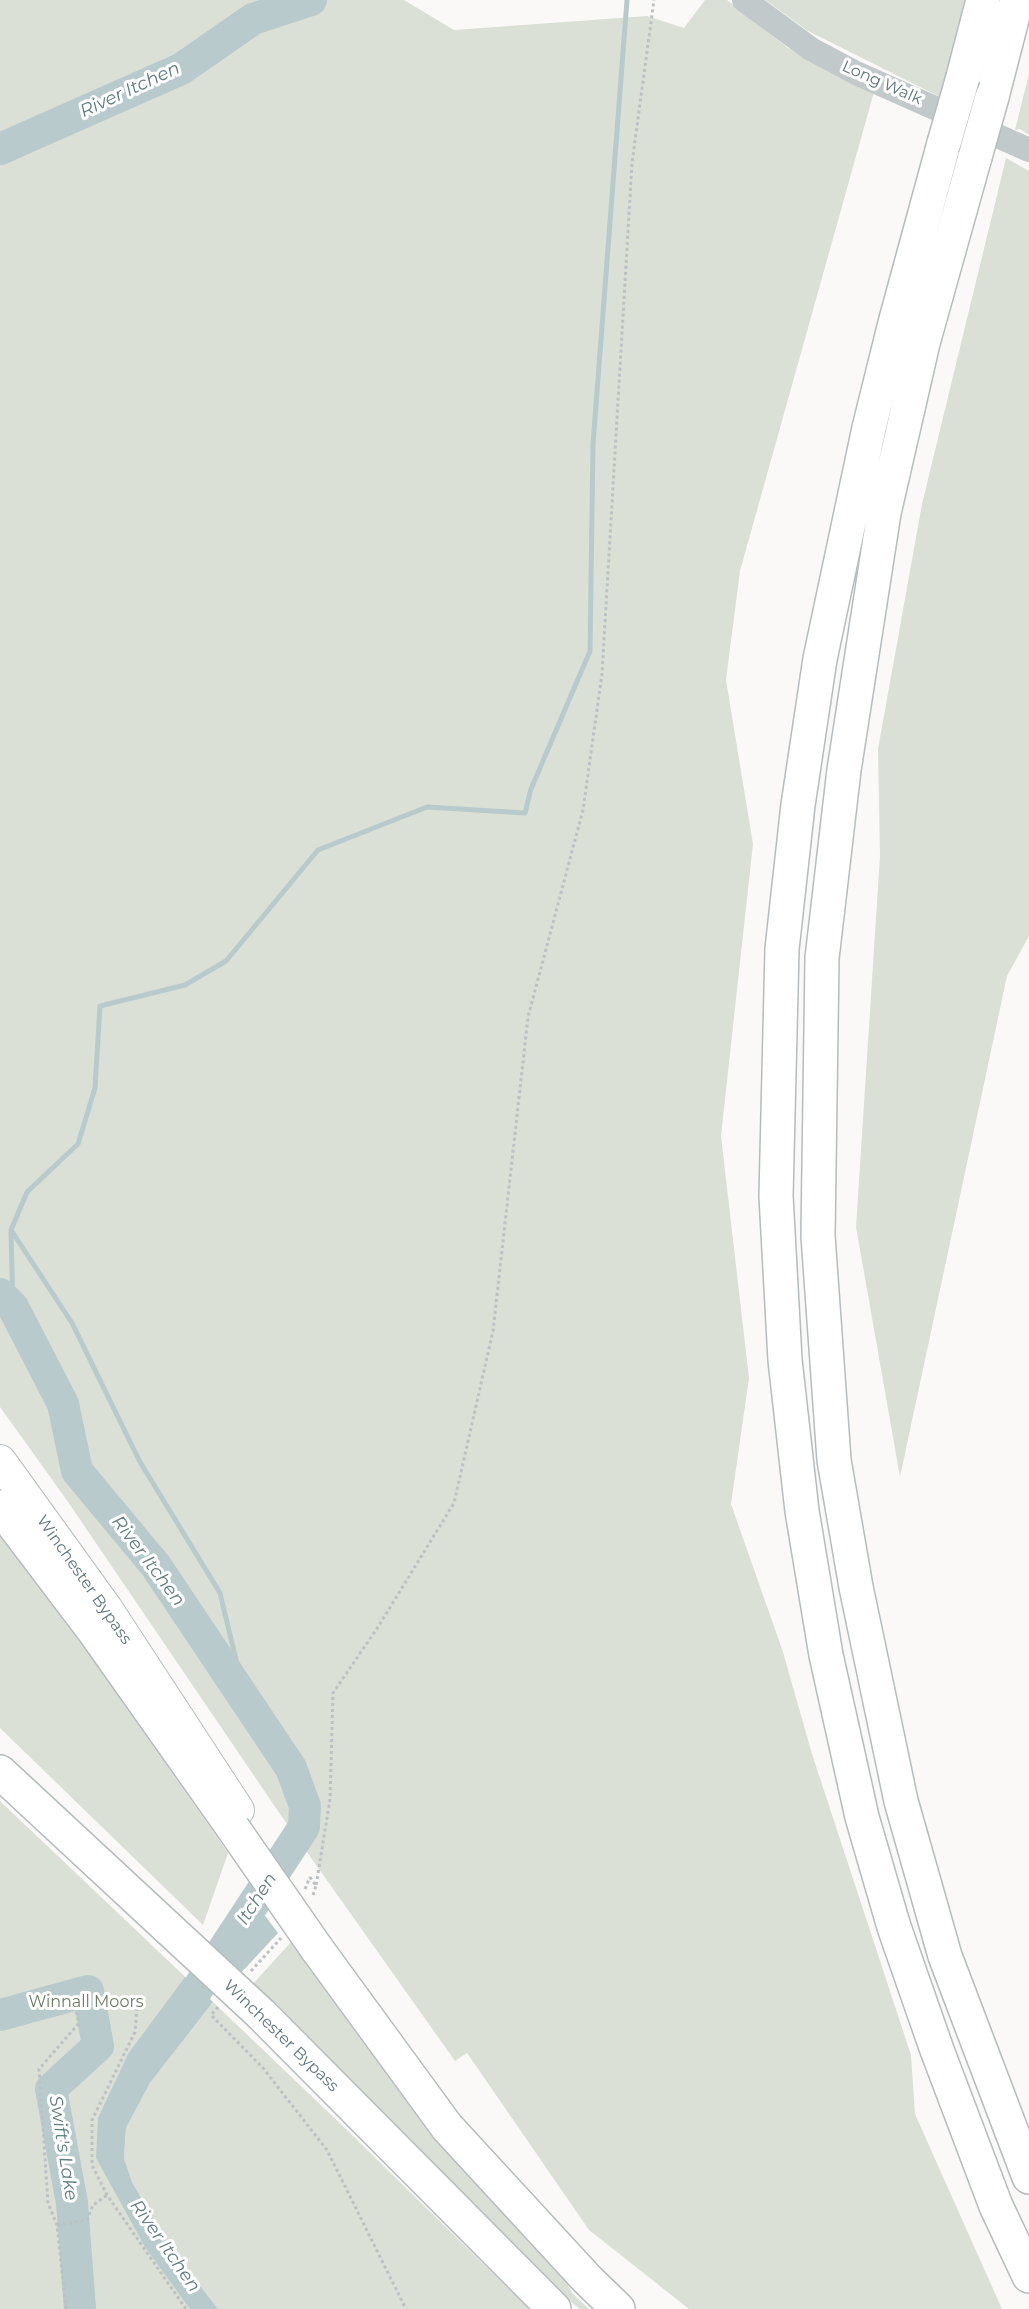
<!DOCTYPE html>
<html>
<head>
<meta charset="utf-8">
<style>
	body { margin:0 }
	canvas { display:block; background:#faf9f7 }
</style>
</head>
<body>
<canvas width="1029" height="2309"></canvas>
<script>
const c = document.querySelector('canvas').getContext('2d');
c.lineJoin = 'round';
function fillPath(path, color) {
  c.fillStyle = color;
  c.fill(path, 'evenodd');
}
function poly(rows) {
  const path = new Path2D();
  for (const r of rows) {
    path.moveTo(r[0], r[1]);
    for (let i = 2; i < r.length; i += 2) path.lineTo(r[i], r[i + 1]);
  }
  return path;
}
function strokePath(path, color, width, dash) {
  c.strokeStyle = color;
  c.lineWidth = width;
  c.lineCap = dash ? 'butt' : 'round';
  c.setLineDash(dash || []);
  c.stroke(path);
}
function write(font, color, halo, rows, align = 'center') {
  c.font = font + ' Montserrat,sans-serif';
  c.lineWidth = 6;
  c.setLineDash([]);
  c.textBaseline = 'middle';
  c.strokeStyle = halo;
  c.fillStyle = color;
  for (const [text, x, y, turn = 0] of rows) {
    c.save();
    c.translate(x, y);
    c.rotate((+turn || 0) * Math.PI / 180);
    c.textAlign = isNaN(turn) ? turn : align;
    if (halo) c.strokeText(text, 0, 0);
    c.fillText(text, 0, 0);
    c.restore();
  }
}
fillPath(poly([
	[0,0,404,0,454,30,647,16,684,28,705,0,727,0,788,48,874,92,740,571,726,680,753,844,721,1136,749,1378,731,1504,783,1652,812,1754,911,2055,915,2114,1002,2309,689,2309,589,2230,467,2053,455,2061,280,1814,66,1499,0,1407],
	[765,0,968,0,942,98,808,31],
	[1029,74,1029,135,1020,129,1015,130],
	[1006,158,1029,171,1029,936,1007,976,900,1477,856,1227,880,856,878,749,922,504],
	[0,1528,228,1853,203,1925,0,1728],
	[0,1801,198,1989,118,2128,127,2190,209,2309,0,2309],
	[291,1942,433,2136,559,2267,572,2293,589,2309,580,2309,546,2282,251,1986],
	[213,2002,348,2131,529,2309,218,2309,171,2248,132,2182,124,2158,126,2128,150,2083]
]), '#dbe0d6');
fillPath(poly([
	[251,1897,278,1933,238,1976,210,1949],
	[185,1977,213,2002,150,2083,126,2128,124,2158,132,2182,171,2248,218,2309,190,2309,145,2247,96,2158,98,2118,128,2054]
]), '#b9cacc');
strokePath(poly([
	[11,1232,13,1307],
	[245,1697,220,1593,140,1462,72,1323,11,1230,27,1192,78,1144,95,1088,100,1006,185,985,226,961,318,850,427,807,525,813,531,789,590,651,593,444,627,0]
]), '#b9cacc', 5);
strokePath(poly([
	[0,149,181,69,253,19,311,0],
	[0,1294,13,1307,63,1404,77,1471,156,1566,291,1768,305,1806,304,1827,175,2023],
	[0,2015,88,1991,98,2046,51,2089,72,2203,80,2309]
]), '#b9cacc', 32);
const major = poly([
	[0,1461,106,1608,238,1810]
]);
const highway = poly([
	[963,77,983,0],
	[992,97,1017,0],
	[944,143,895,323,869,428,820,659,798,805,782,949,776,1196,785,1360,802,1511,826,1655,862,1817,894,1927,937,2050,996,2206,1029,2276],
	[975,157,923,343,884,513,844,770,822,958,818,1236,834,1460,856,1587,901,1801,945,1956,1029,2177],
	[0,1507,94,1631,233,1828],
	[0,1772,167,1927],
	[317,1949,447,2127,587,2279,618,2309],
	[261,2014,554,2309]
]);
strokePath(major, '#b5bdc0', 34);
strokePath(highway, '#b5bcbe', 36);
strokePath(poly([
	[310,1877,316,1886,330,1799,333,1693,378,1627,454,1503,493,1331,528,1017,583,810,602,674,632,163,654,0],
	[305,1889,310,1877],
	[313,1895,316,1886],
	[251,1971,281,1938],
	[138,1996,135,2032,92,2120,92,2165,107,2195,186,2309],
	[218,2007,211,2015,263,2068,327,2150,406,2309],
	[57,2225,87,2220,93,2205,107,2195],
	[66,2309,57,2225,48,2203,39,2069,79,2023,74,2002]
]), '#bcc1c3', 3, [3, 3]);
strokePath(poly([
	[744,0,811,49,856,73,1029,150]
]), '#c2c9cb', 24);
strokePath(major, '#fff', 32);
strokePath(highway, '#fff', 33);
const highwayBridge = poly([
	[944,143,963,77],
	[975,157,992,97],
	[233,1828,317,1949],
	[167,1927,261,2014]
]);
strokePath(highwayBridge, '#b5bcbe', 36, []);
strokePath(highwayBridge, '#fff', 33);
write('16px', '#5e767f', '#fff', [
	["Long Walk",882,83,24],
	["Winchester Bypass",84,1580,55],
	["Winchester Bypass",281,2036,44]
]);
write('16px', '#6b7b62', '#fff', [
	["Winnall Moors",86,2002]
]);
write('italic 18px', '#5e7c7e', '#fff', [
	["River Itchen",130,90,-25],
	["River Itchen",148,1561,53],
	["Itchen",257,1899,-57],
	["Swift's Lake",63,2148,81],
	["River Itchen",165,2246,55]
]);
</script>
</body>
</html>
